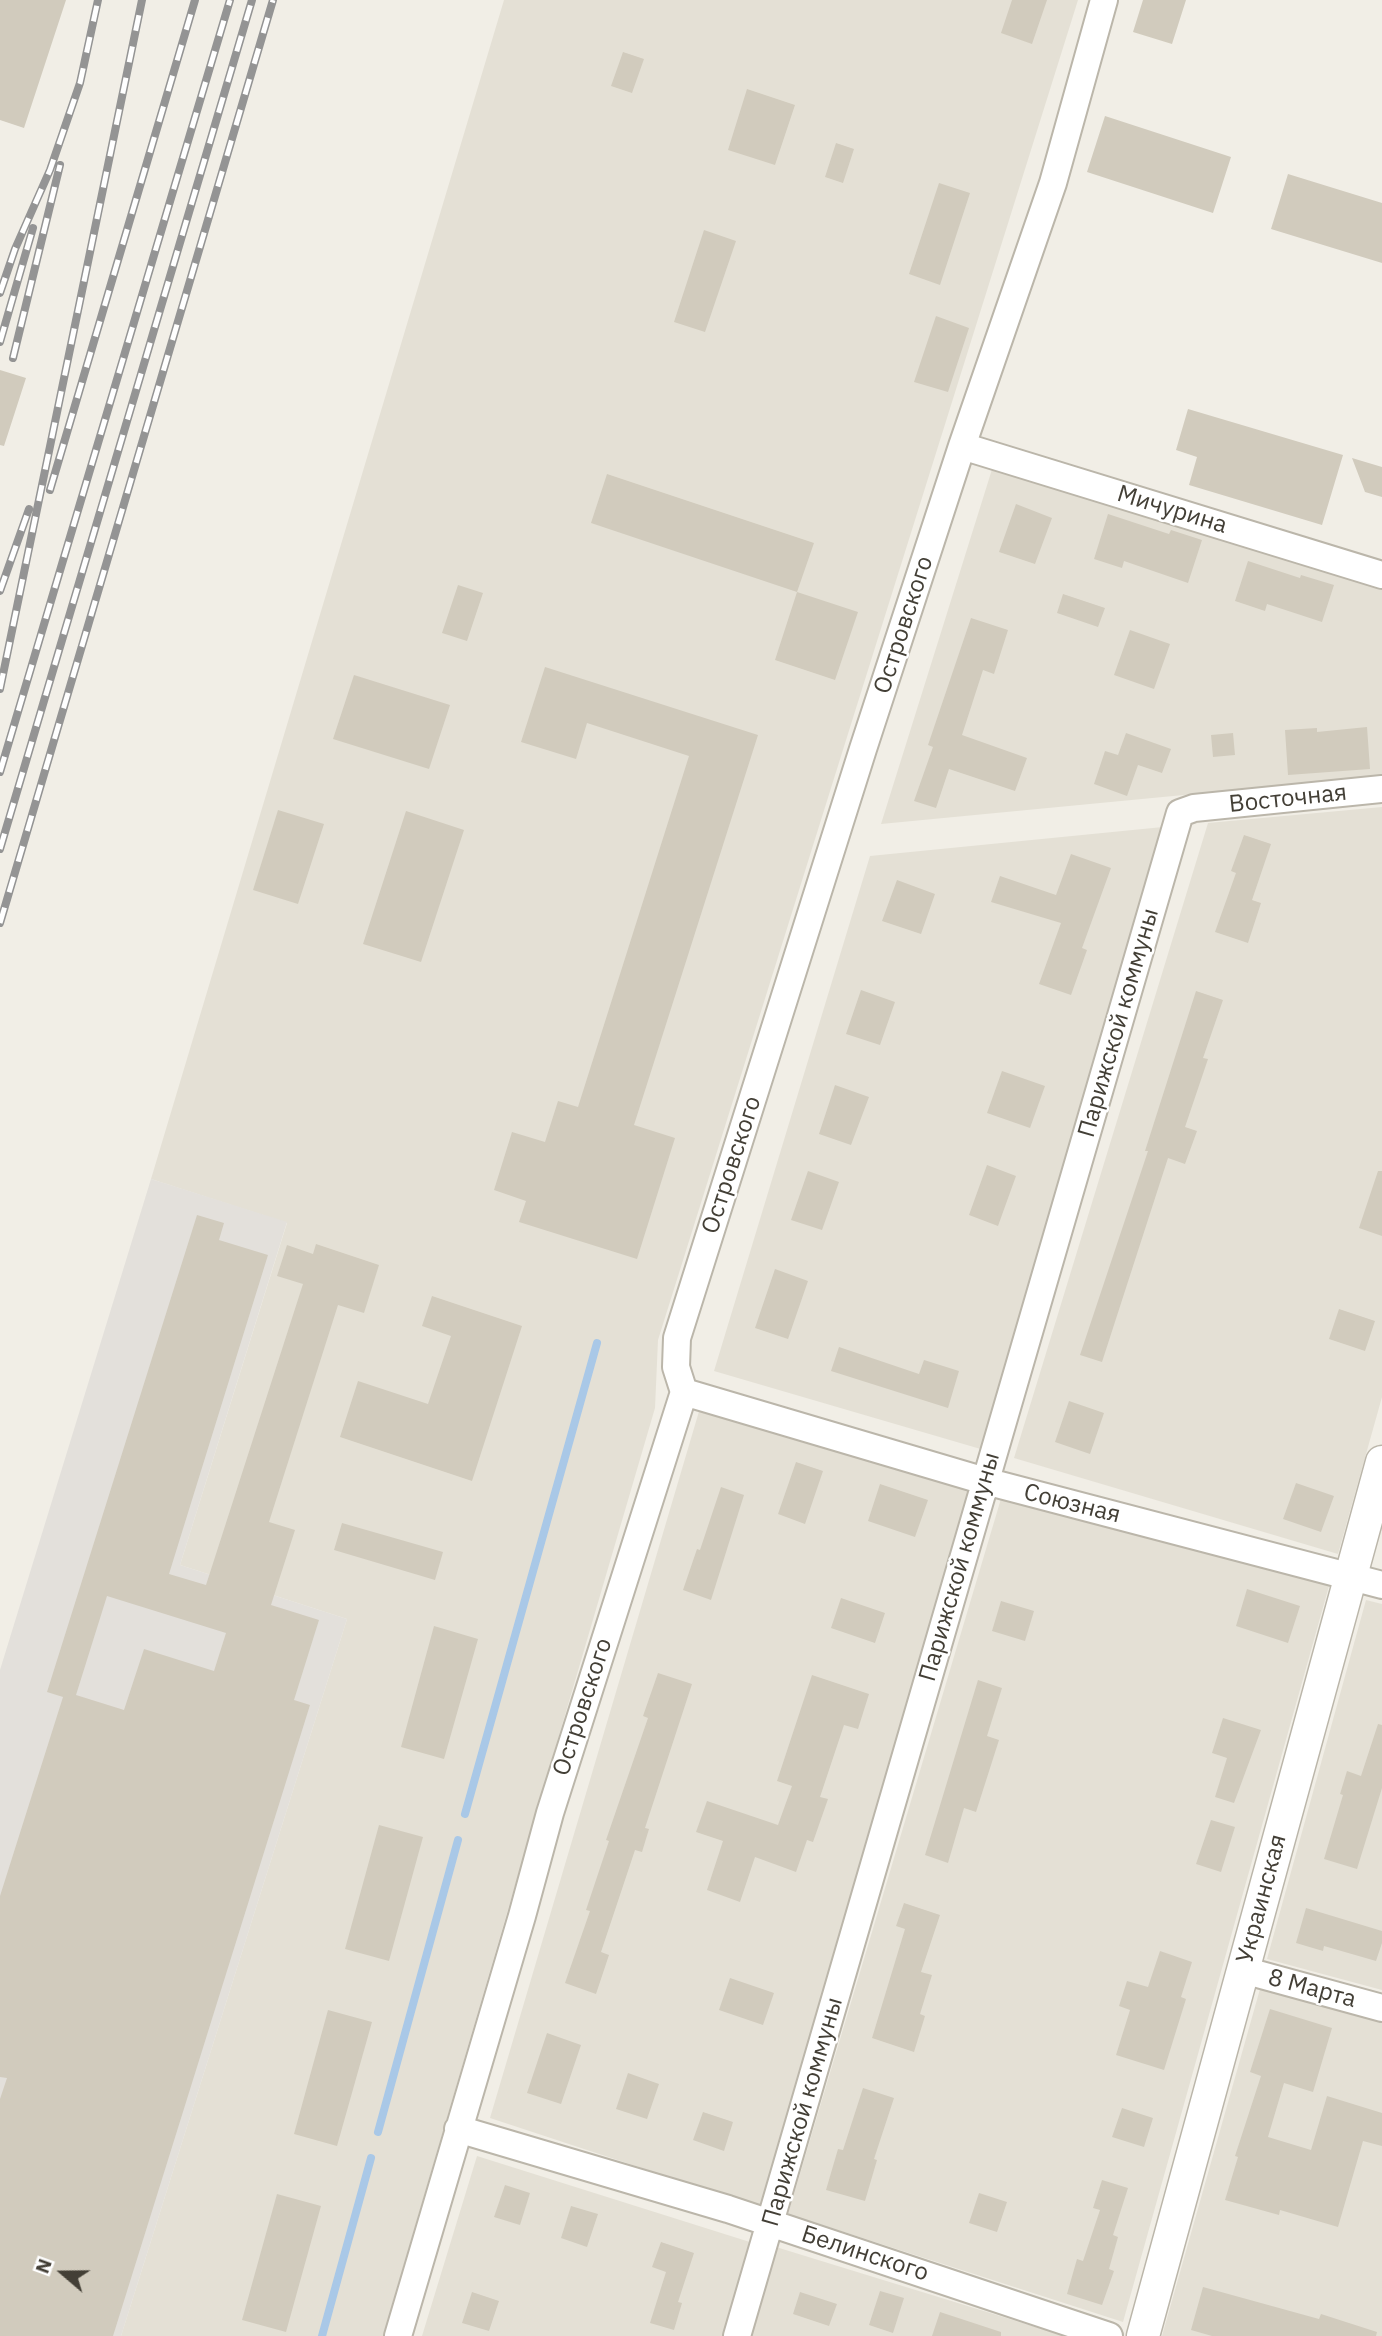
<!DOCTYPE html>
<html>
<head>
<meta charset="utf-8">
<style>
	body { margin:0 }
	#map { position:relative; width:1382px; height:2336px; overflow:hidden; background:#f1eee6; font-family:"IBM Plex Sans",sans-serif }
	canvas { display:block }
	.north { position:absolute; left:28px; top:2238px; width:70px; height:70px; -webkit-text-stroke:5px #fff; paint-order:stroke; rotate:290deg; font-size:19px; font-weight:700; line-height:28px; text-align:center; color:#433f36 }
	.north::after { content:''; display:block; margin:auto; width:24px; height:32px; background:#433f36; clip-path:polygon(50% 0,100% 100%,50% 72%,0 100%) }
</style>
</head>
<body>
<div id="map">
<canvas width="1382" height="2336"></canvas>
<div class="north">N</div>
</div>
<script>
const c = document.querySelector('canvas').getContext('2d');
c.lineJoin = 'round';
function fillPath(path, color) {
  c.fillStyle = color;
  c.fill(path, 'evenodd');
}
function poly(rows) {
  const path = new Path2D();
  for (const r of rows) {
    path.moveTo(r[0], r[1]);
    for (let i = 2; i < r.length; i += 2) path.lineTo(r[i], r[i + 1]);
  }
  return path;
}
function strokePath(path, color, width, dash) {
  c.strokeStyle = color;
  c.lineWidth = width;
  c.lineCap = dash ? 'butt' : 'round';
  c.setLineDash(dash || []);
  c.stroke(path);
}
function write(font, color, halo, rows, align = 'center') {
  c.font = font + ' "IBM Plex Sans",sans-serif';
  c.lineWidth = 5;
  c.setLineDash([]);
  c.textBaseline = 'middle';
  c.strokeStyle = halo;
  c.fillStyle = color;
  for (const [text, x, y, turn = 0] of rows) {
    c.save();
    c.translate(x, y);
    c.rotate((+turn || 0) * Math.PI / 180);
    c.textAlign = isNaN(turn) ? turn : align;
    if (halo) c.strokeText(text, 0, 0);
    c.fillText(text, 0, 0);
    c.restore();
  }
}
fillPath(poly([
	[504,0,1078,0,658,1340,655,1408,383,2336,121,2336,347,1619,180,1565,287,1223,151,1179],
	[994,463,1382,585,1382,776,881,824],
	[1382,807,1382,1397,1338,1554,1014,1458,1208,823],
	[1173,826,984,1450,714,1371,870,856],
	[700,1408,975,1485,760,2207,490,2118],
	[1003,1492,1329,1586,1123,2322,788,2214],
	[1366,1600,1382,1604,1382,1990,1267,1959],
	[1260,1989,1382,2022,1382,2336,1162,2336],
	[477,2156,753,2243,725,2336,422,2336],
	[776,2247,1065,2336,751,2336]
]), '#e4e0d5');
fillPath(poly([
	[151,1179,287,1222,180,1565,347,1619,121,2336,0,2336,0,1670]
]), '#e3e0db');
strokePath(poly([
	[465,1814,597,1343],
	[378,2132,458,1840],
	[322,2336,371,2158]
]), '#a9c8e7', 8);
fillPath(poly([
	[0,0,66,0,24,128,0,120],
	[1012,0,1047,0,1032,44,1001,33],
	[1143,0,1186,0,1172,44,1133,32],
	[623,52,644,59,632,93,611,86],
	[747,89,795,105,775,165,728,150],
	[1105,116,1231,157,1213,213,1087,172],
	[836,143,854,149,843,183,825,177],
	[1288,174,1382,203,1382,263,1271,229],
	[939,183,970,193,940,285,909,274],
	[704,230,736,241,705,332,674,322],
	[936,316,969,328,948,392,914,382],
	[0,370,26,378,4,446,0,445],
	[1188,409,1343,455,1322,525,1189,485,1197,457,1176,450],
	[1352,458,1382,467,1382,497,1365,492],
	[607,474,814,543,797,592,591,523],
	[1016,504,1052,518,1035,564,999,552],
	[1108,514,1169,534,1171,530,1202,540,1188,583,1124,561,1122,568,1094,559],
	[1248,561,1300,578,1301,575,1334,585,1322,622,1267,604,1265,611,1235,601],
	[458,585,483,593,467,641,442,633],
	[797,592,858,612,835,680,775,660],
	[1063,594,1105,608,1098,627,1057,613],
	[971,618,1008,630,994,674,983,670,962,735,1027,758,1015,791,949,769,936,808,914,801,933,747,928,745],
	[1130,630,1170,644,1154,689,1114,675],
	[545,667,758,735,634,1125,675,1138,637,1259,519,1222,526,1201,494,1190,512,1132,545,1142,558,1101,578,1107,689,756,587,723,576,759,521,742],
	[354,675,450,705,429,769,333,739],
	[1367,727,1370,769,1288,775,1285,730,1317,728,1317,732],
	[1126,733,1171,749,1162,773,1138,765,1127,796,1094,784,1105,751,1118,755],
	[1233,733,1235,755,1213,757,1211,735],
	[278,810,324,824,298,904,253,890],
	[406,811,464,830,421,962,363,944],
	[1244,835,1271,844,1252,900,1261,903,1248,943,1215,932,1236,873,1231,871],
	[1071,854,1111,868,1082,948,1087,950,1071,995,1039,984,1061,923,991,902,1000,876,1056,895],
	[897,880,935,894,921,934,882,921],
	[861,990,895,1002,880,1045,846,1034],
	[1196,991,1223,1000,1203,1058,1208,1059,1185,1127,1197,1131,1185,1164,1168,1158,1102,1362,1080,1355,1148,1151,1145,1151],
	[1002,1071,1045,1086,1030,1128,987,1113],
	[835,1085,869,1097,851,1145,819,1134],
	[987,1165,1016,1176,998,1226,969,1215],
	[808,1171,839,1182,822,1230,791,1220],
	[1378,1171,1382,1171,1382,1236,1359,1228],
	[197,1215,224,1223,219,1240,268,1255,169,1574,206,1585,303,1284,277,1276,287,1245,313,1254,316,1244,379,1265,364,1313,338,1305,269,1522,295,1530,271,1605,319,1620,294,1700,310,1705,113,2336,0,2336,0,2099,7,2078,0,2077,0,1896,63,1697,47,1692],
	[107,1596,226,1633,214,1671,144,1649,124,1710,76,1695],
	[775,1269,808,1281,788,1339,755,1328],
	[432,1296,522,1326,472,1481,340,1437,358,1381,428,1404,451,1336,422,1326],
	[1339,1309,1375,1321,1365,1351,1329,1339],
	[839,1347,919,1374,924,1360,959,1371,948,1408,831,1371],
	[1069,1401,1104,1413,1090,1454,1055,1442],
	[796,1462,823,1471,805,1524,778,1514],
	[1296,1483,1334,1496,1321,1532,1283,1519],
	[880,1484,928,1500,915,1537,868,1521],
	[721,1487,744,1495,711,1600,683,1590,697,1549,700,1550],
	[342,1523,443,1552,435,1580,334,1550],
	[1247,1589,1300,1606,1288,1643,1236,1626],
	[841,1598,885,1613,875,1643,831,1628],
	[1001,1601,1034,1611,1025,1641,992,1631],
	[434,1626,478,1639,444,1759,401,1747],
	[658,1673,692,1684,645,1828,649,1829,642,1852,635,1850,601,1952,609,1955,596,1994,565,1983,590,1911,586,1910,609,1841,606,1840,648,1718,643,1716],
	[812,1675,869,1694,858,1729,844,1725,820,1797,828,1799,813,1842,807,1840,796,1872,755,1857,740,1902,707,1890,723,1841,696,1832,707,1801,778,1825,792,1786,777,1781],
	[978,1680,1002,1688,987,1736,999,1740,976,1812,964,1808,948,1863,925,1855],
	[1223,1718,1261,1730,1234,1803,1215,1797,1227,1758,1212,1753],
	[1378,1724,1382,1725,1382,1788,1357,1869,1324,1859,1343,1795,1340,1794,1347,1771,1361,1776],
	[1211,1820,1235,1827,1221,1872,1196,1864],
	[379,1825,423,1837,389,1961,345,1949],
	[904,1903,940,1915,921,1972,932,1975,920,2014,925,2016,914,2052,872,2038,905,1929,896,1926],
	[1306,1908,1382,1931,1382,1943,1376,1961,1324,1946,1323,1951,1296,1943],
	[1160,1951,1192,1962,1181,1997,1186,1999,1164,2070,1116,2055,1130,2010,1119,2006,1127,1981,1148,1987],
	[730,1978,774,1993,763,2025,719,2010],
	[1270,2009,1332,2028,1313,2092,1284,2083,1268,2137,1311,2150,1327,2096,1382,2113,1382,2146,1363,2141,1338,2227,1280,2210,1279,2215,1225,2200,1238,2157,1235,2156,1261,2076,1250,2072],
	[328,2010,372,2022,337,2146,294,2134],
	[547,2033,581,2045,561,2104,527,2093],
	[628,2073,659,2084,647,2119,616,2109],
	[863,2088,894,2098,874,2159,877,2160,865,2201,826,2190,838,2149,843,2150],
	[1122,2108,1153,2118,1144,2147,1112,2137],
	[703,2112,733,2122,724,2151,693,2140],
	[1102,2180,1128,2188,1113,2235,1118,2237,1109,2269,1114,2271,1102,2305,1067,2294,1077,2259,1083,2261,1100,2210,1093,2208],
	[505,2185,530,2193,520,2225,494,2217],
	[979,2193,1007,2202,997,2232,969,2223],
	[277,2194,321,2206,286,2332,242,2320],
	[571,2206,598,2214,587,2247,561,2238],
	[661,2242,694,2253,678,2302,682,2303,674,2330,650,2323,666,2272,652,2267],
	[1203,2287,1319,2319,1321,2314,1377,2332,1376,2336,1212,2336,1191,2330],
	[880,2291,904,2298,893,2333,869,2325],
	[472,2292,499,2301,489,2331,462,2323],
	[800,2292,837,2304,829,2326,793,2314],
	[940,2312,1001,2332,1001,2336,932,2336]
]), '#d1cbbd');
const minor = poly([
	[962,446,1382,575],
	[684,1392,985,1481,1382,1585],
	[1243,1970,1382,2008],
	[458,2129,728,2209,1109,2336],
	[398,2336,522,1916,550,1813,684,1392,676,1367,677,1338,863,749,962,446,1053,183,1104,0],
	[737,2336,1180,813,1194,808,1382,789]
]);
const tertiary = poly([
	[1143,2336,1382,1462]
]);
strokePath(minor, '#bbb6aa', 30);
strokePath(tertiary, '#bbb6aa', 35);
strokePath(minor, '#fff', 26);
strokePath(tertiary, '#fff', 32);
const rail = poly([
	[0,293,15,249,50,170,80,83,98,0],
	[0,342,33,228],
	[13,358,60,165],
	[50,490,195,0],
	[0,591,29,509],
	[0,689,142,0],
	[0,772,230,0],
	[0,849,252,0],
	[0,923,273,0]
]);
strokePath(rail, '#949494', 8);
strokePath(rail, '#fff', 5, [16]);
write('24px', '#433f36', '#fff', [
	["Мичурина",1172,510,17],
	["Островского",904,625,-72],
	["Восточная",1288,799,-6],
	["Парижской коммуны",1119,1023,-74],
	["Островского",732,1165,-72],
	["Союзная",1072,1504,14],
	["Парижской коммуны",960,1567,-74],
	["Островского",583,1707,-72],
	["Украинская",1262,1899,-75],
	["8 Марта",1312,1989,15],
	["Парижской коммуны",803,2112,-74],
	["Белинского",865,2254,18]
]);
</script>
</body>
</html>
